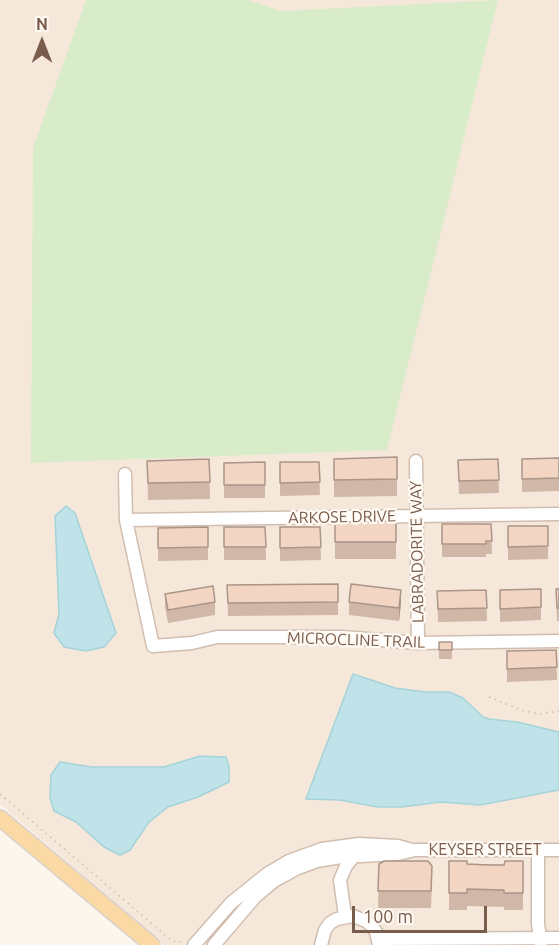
<!DOCTYPE html>
<html>
<head>
<meta charset="utf-8">
<style>
	body { margin:0 }
	#map { position:relative; width:559px; height:945px; overflow:hidden; background:#fdf6ec; font-family:Ubuntu,sans-serif }
	canvas { display:block }
	.north { position:absolute; left:12px; top:12px; width:60px; height:60px; -webkit-text-stroke:4px #fffaf3; paint-order:stroke; rotate:0deg; font-size:16px; font-weight:700; line-height:24px; text-align:center; color:#7a5c4d }
	.north::after { content:''; display:block; margin:auto; width:21px; height:27px; background:#7a5c4d; clip-path:polygon(50% 0,100% 100%,50% 72%,0 100%) }
	.scale { position:absolute; left:352px; top:906px; width:135px; height:27px; box-sizing:border-box; border:3px solid #7a5c4d; border-top:0; padding-left:8px; font-size:18px; line-height:21px; white-space:nowrap; color:#7a5c4d; -webkit-text-stroke:4px #fffaf3; paint-order:stroke }
</style>
</head>
<body>
<div id="map">
<canvas width="559" height="945"></canvas>
<div class="north">N</div>
<div class="scale">100 m</div>
</div>
<script>
const c = document.querySelector('canvas').getContext('2d');
c.lineJoin = 'round';
function fillPath(path, color) {
  c.fillStyle = color;
  c.fill(path, 'evenodd');
}
function poly(rows) {
  const path = new Path2D();
  for (const r of rows) {
    path.moveTo(r[0], r[1]);
    for (let i = 2; i < r.length; i += 2) path.lineTo(r[i], r[i + 1]);
  }
  return path;
}
function strokePath(path, color, width, dash) {
  c.strokeStyle = color;
  c.lineWidth = width;
  c.lineCap = dash ? 'butt' : 'round';
  c.setLineDash(dash || []);
  c.stroke(path);
}
function write(font, color, halo, rows, align = 'center') {
  c.font = font + ' Ubuntu,sans-serif';
  c.lineWidth = 4.5;
  c.setLineDash([]);
  c.textBaseline = 'middle';
  c.strokeStyle = halo;
  c.fillStyle = color;
  for (const [text, x, y, turn = 0] of rows) {
    c.save();
    c.translate(x, y);
    c.rotate((+turn || 0) * Math.PI / 180);
    c.textAlign = isNaN(turn) ? turn : align;
    if (halo) c.strokeText(text, 0, 0);
    c.fillText(text, 0, 0);
    c.restore();
  }
}
fillPath(poly([
	[0,0,559,0,559,945,164,945,0,804]
]), '#f5e8da');
fillPath(poly([
	[86,0,248,0,281,11,498,0,387,450,31,463,33,148]
]), '#d8ecc9');
const water = poly([
	[66,506,75,513,116,633,104,647,86,651,64,647,54,633,59,614,55,516,66,506],
	[353,674,395,688,425,692,449,692,463,698,483,717,489,719,517,722,559,732,559,790,480,805,441,802,401,807,378,807,340,800,306,799,353,674],
	[200,756,226,757,229,767,229,782,198,797,168,807,149,822,130,850,120,855,104,847,76,822,54,811,50,798,51,775,60,762,92,767,164,767,200,756]
]);
fillPath(water, '#bfe3e8');
strokePath(water, '#a5d3da', 1.5);
const minor = poly([
	[416,461,418,643],
	[125,474,126,520,153,646,192,643,217,637,342,637,418,643,559,641],
	[126,520,559,514],
	[538,850,538,924,541,944],
	[345,916,340,880,346,866,354,856],
	[379,939,559,938],
	[194,945,231,903,267,874,289,861,322,849,359,844,398,846,412,850,559,850],
	[214,945,255,897,274,881,296,869,317,861,341,857,398,854,411,851],
	[321,945,325,930,330,923,337,919,353,916,366,921,372,926,376,932,379,945]
]);
const major = poly([
	[0,818,152,945]
]);
strokePath(minor, '#d1beb0', 15);
strokePath(major, '#dad1cd', 18);
strokePath(poly([
	[489,697,524,711,540,714,559,711],
	[0,794,172,941,182,942,183,945]
]), '#d9b8a5', 1.5, [1.5, 4.5]);
strokePath(minor, '#fff', 12);
strokePath(major, '#fbd9a5', 15);
fillPath(poly([
	[397,457,397,496,334,497,334,459],
	[559,458,559,491,522,492,522,459],
	[209,459,210,499,148,500,147,461],
	[498,459,499,493,459,494,458,460],
	[280,462,319,462,320,495,280,496],
	[224,463,265,485,265,498,224,498],
	[396,521,396,559,335,559,335,522],
	[442,524,491,524,492,554,486,554,486,557,442,557],
	[508,526,548,526,548,559,508,560],
	[208,527,208,560,158,561,158,528],
	[224,527,265,527,266,560,224,560],
	[280,527,320,527,321,560,280,561],
	[338,584,338,615,228,616,227,585],
	[541,589,541,620,500,622,500,590],
	[556,589,559,589,559,621,557,621],
	[486,590,487,621,438,622,437,591],
	[165,594,215,602,215,615,168,623,165,607],
	[349,602,401,603,399,621,349,615],
	[439,642,452,642,452,659,439,659],
	[556,650,557,680,507,682,507,651],
	[449,861,467,864,504,865,523,861,523,910,504,910,504,907,467,906,467,910,449,910],
	[379,864,432,883,431,908,378,908]
]), '#d1b7a8');
fillPath(poly([
	[401,590,401,603,399,621,399,608]
]), '#aa9588');
const building = poly([
	[397,457,397,479,334,480,334,459,397,457],
	[559,458,559,478,522,479,522,459,559,458],
	[209,459,210,482,148,483,147,461,209,459],
	[498,459,499,480,459,481,458,460,498,459],
	[265,462,265,485,224,485,224,463,265,462],
	[280,462,319,462,320,482,280,483,280,462],
	[396,521,396,542,335,542,335,522,396,521],
	[442,524,491,524,492,541,486,541,486,544,442,544,442,524],
	[508,526,548,526,548,546,508,547,508,526],
	[208,527,208,547,158,548,158,528,208,527],
	[224,527,265,527,266,547,224,547,224,527],
	[280,527,320,527,321,547,280,548,280,527],
	[338,584,338,602,228,603,227,585,338,584],
	[351,584,401,590,399,608,349,602,351,584],
	[213,586,215,602,168,610,165,594,213,586],
	[541,589,541,607,500,609,500,590,541,589],
	[556,589,559,589,559,608,557,608,556,589],
	[486,590,487,608,438,609,437,591,486,590],
	[439,642,452,642,452,650,439,650,439,642],
	[556,650,557,667,507,669,507,651,556,650],
	[384,861,428,861,432,866,431,891,378,891,379,864,384,861],
	[449,861,467,861,467,864,489,865,504,865,505,861,523,861,523,893,504,893,504,890,467,889,467,893,449,893,449,861]
]);
fillPath(building, '#f3d5c3');
strokePath(building, '#aa9588', 1.5);
write('16px', '#7a5c4d', '#fffaf3', [
	["ARKOSE DRIVE",342,517,-1],
	["LABRADORITE WAY",417,552,-91],
	["MICROCLINE TRAIL",356,640,2],
	["KEYSER STREET",485,850]
]);
</script>
</body>
</html>
